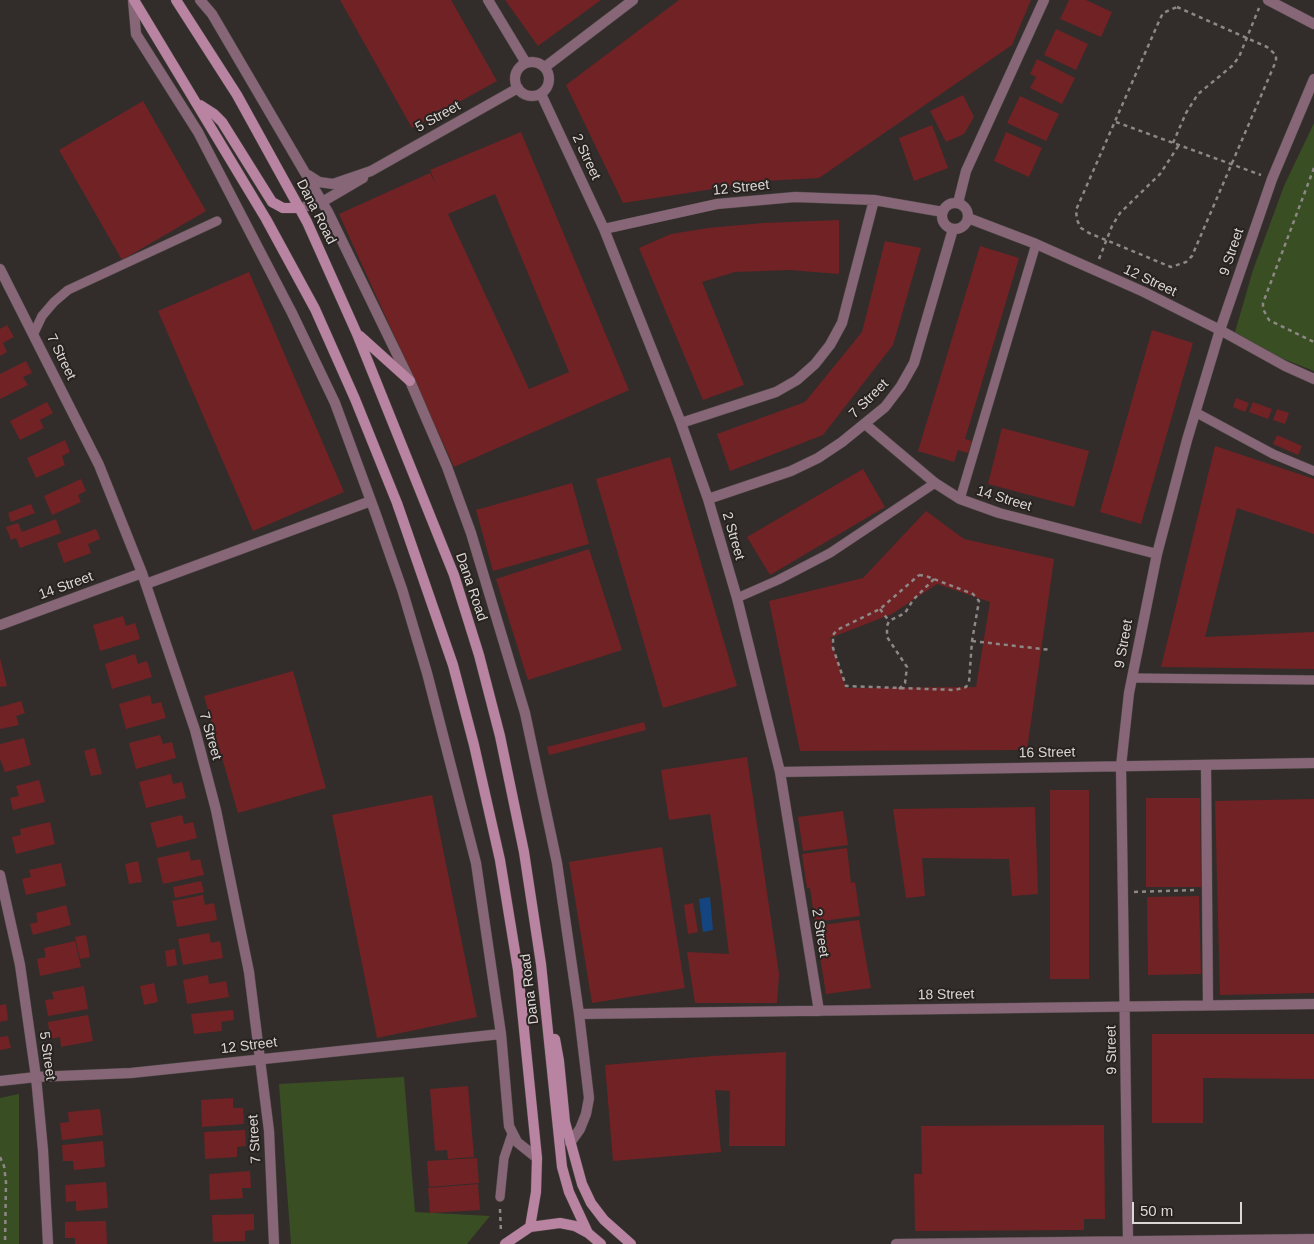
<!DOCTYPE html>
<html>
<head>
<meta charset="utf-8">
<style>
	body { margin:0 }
	#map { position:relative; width:1314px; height:1244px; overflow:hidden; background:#322d2a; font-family:Arial,sans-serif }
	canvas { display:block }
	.scale { position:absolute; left:1132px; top:1202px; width:110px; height:22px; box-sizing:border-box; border:2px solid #dbd7d5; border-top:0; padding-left:6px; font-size:15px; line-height:18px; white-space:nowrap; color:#dbd7d5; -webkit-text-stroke:4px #282320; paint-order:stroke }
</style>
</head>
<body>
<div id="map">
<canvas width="1314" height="1244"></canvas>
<div class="scale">50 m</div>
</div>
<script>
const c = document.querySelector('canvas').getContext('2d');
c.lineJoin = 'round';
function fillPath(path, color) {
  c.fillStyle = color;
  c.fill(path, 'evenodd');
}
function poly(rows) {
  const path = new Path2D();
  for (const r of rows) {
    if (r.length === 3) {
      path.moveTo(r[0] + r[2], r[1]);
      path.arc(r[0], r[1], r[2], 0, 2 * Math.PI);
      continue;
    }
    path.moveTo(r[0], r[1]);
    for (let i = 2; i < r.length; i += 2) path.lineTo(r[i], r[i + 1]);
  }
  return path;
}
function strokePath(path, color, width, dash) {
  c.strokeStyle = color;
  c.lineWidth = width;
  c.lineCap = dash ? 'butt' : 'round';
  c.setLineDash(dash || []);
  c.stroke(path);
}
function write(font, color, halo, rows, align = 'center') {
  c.font = font + ' Arial,sans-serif';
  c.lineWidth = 4;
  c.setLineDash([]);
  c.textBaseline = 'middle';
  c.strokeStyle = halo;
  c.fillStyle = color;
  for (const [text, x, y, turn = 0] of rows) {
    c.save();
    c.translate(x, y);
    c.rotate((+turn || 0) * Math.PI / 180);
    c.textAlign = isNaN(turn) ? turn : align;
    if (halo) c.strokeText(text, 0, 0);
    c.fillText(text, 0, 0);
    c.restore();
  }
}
fillPath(poly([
	[1314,123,1314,371,1233,339,1253,270,1284,186],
	[404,1077,415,1212,490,1216,467,1244,291,1244,279,1084],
	[19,1094,19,1244,0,1244,0,1098]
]), '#3a4e23');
fillPath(poly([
	[710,897,713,930,703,932,699,899]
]), '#144580');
fillPath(poly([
	[340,0,451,0,497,81,412,128],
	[505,0,601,0,538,46],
	[679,0,1031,0,1012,45,819,178,764,181,623,203,566,85],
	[1069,0,1086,0,1112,12,1101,37,1060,19],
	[1056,29,1088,44,1076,70,1044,55],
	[1037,59,1075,78,1062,104,1030,88,1036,77,1030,74],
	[963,95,974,117,964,134,946,142,930,111],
	[1020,96,1059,114,1046,141,1007,123],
	[143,101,206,211,122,260,59,150],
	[932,125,948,168,914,181,899,138],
	[521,132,629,390,454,467,339,214,430,173,436,184,430,170],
	[495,194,569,372,529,389,448,214],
	[1006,132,1042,148,1029,177,994,161],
	[839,220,839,274,789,270,735,272,702,282,744,385,703,400,639,248,671,234,708,228,763,223],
	[885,241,921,248,893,345,823,435,730,471,717,434,805,402,862,332],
	[980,246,1019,258,965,439,972,441,968,453,958,450,954,462,918,451],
	[249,272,344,492,253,531,158,311],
	[7,325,14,337,3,343,7,352,0,356,0,329],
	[1152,330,1193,343,1141,524,1100,512],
	[26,361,32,373,23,377,28,385,0,399,0,374],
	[1236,398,1249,403,1245,412,1233,407],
	[47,402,53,413,40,420,44,428,20,440,10,421],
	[1253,402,1272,409,1268,419,1249,412],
	[1277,409,1289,413,1285,424,1273,420],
	[1002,428,1089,451,1074,507,988,484],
	[1277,435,1302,446,1298,455,1273,444],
	[65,440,70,452,62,456,65,465,36,478,27,458],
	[1215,446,1314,479,1314,534,1237,508,1205,637,1314,632,1314,669,1161,667],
	[670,457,737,686,663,708,596,479],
	[863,469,885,507,770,575,747,537],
	[81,479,86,491,78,495,81,502,52,515,44,496],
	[572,483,589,544,493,571,476,510],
	[31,504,35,513,11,522,8,513],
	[926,511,964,539,1054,559,1027,750,800,751,769,601,863,578],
	[937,584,990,602,976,687,846,688,830,638,892,614],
	[56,519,61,533,20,548,16,538,11,540,6,527,18,523,22,532],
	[96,529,100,539,88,544,91,553,64,563,57,543],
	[589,549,622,650,528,680,496,579],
	[123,616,126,626,135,623,140,639,100,651,93,625],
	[135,654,138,664,147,661,152,677,112,689,105,664],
	[0,658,7,686,0,687],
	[293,671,326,788,238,813,204,696],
	[150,695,152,704,161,702,166,718,126,729,119,704],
	[21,701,25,713,16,716,19,725,0,729,0,707],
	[644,722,646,730,549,755,547,747],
	[160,735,163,744,172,742,176,758,136,769,129,743],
	[24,738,31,765,5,772,0,759,0,744],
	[95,748,102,774,91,776,84,751],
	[747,757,779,974,777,1003,695,1003,687,952,729,954,720,880,710,814,669,820,661,770],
	[171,774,173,784,182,782,186,798,146,808,139,782],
	[39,780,45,802,13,810,10,798,19,796,16,786],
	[1050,790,1089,790,1089,979,1050,979],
	[432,795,477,1017,377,1038,332,815],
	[1146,798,1200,798,1201,887,1146,887],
	[1314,799,1314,993,1220,995,1215,801],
	[1035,807,1038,894,1012,896,1009,859,922,858,925,896,906,898,893,809],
	[843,811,848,845,803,851,798,817],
	[182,815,184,824,193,822,197,838,157,848,150,823],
	[50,822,55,844,16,854,12,837,21,835,20,829],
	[662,847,685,988,592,1003,569,862],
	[847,848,851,883,855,882,860,916,815,922,810,888,807,888,802,854],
	[189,851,191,861,200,859,204,875,163,884,157,858],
	[138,861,142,882,129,884,125,864],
	[61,863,66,886,26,895,22,879,31,877,29,870],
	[201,881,204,892,175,898,173,887],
	[203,895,205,905,214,903,217,920,177,927,172,901],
	[1199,896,1201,974,1148,975,1147,897],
	[693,903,698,932,688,934,684,905],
	[66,905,71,925,33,935,30,924,38,922,36,913],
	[859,920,871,988,826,994,815,926],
	[209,933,211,943,220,941,223,958,183,965,178,939],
	[86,935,90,957,80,959,75,937],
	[75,941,81,967,40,976,37,959,46,957,44,948],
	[175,949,177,965,167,967,165,951],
	[208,975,209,984,226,981,229,997,187,1004,183,980],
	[154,983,158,1002,144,1005,140,986],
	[84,986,88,1009,48,1016,45,1000,54,999,52,992],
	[6,1004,8,1020,0,1022,0,1005],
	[233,1010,234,1020,221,1022,222,1031,194,1034,191,1014],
	[88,1015,93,1041,61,1047,60,1037,50,1039,48,1022],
	[1152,1034,1314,1034,1314,1079,1203,1078,1203,1123,1152,1123],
	[8,1036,11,1048,0,1050,0,1037],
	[786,1052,785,1146,729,1146,730,1091,715,1090,721,1152,613,1161,605,1065,712,1056],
	[468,1086,474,1157,448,1159,447,1150,435,1151,430,1089],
	[233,1098,233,1108,243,1108,244,1124,202,1127,201,1100],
	[100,1109,103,1135,62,1140,60,1123,69,1122,68,1112],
	[1104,1125,1105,1219,1084,1219,1084,1230,915,1231,914,1174,922,1174,921,1126],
	[245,1130,246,1146,237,1147,237,1157,205,1159,204,1132],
	[103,1141,105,1167,74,1170,73,1161,63,1161,62,1145],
	[477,1158,479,1183,429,1187,427,1161],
	[250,1171,251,1188,242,1188,243,1198,210,1200,209,1174],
	[106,1182,108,1208,76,1211,76,1201,66,1202,65,1185],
	[478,1184,480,1210,430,1213,428,1188],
	[254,1214,254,1230,245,1231,245,1241,213,1242,212,1215],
	[106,1221,107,1244,75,1244,75,1238,65,1238,65,1222]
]), '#712225');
const lane = poly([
	[34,333,42,316,54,302,68,290,217,221],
	[1195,412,1273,454,1314,471],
	[960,499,1036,244],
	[737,598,778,580,830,553,935,483],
	[1132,678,1314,680],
	[500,1197,504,1158,512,1134]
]);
const street = poly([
	[133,0,136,34,198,132,292,313,335,403,375,512,402,589,427,673,476,863,501,1034,509,1126,517,1142,537,1158],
	[200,0,212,14,328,212,410,381,447,467,471,533,525,713,557,863,579,1014,589,1098,586,1114,580,1129,570,1143],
	[488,0,526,63],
	[1268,0,1314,24],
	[532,79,17],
	[545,67,633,0],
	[541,94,604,229,681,423,708,499,737,598,780,772,819,1011],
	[308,175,319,182,333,184,371,171,518,88],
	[955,216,13],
	[958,203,966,171,1044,0],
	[300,208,322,202,363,178],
	[968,218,1036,244,1144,292,1220,330,1285,366,1314,379],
	[604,229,717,204,795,197,874,200,943,212],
	[0,269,99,465,142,573,195,730,216,810,249,972,269,1131,274,1244],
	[681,423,776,392,797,380,815,364,830,345,842,323,874,200],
	[865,424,935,483,960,499,999,513,1157,554],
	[708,499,791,471,818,458,842,442,885,407,901,386,914,363,953,229],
	[146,584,371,501],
	[0,625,142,573],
	[1206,765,1208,1005],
	[780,772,1314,763],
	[0,875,20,965,36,1077,43,1150,48,1244],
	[579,1014,1314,1004],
	[0,1081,36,1077,131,1073,501,1034],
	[1128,1240,1121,766,1129,693,1157,554,1187,440,1220,330,1272,179,1314,79],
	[896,1244,1314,1239]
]);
const secondary = poly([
	[134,0,266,219,315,309,355,399,397,503,453,665,474,745,500,860,518,970,537,1158,536,1192,530,1227],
	[176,0,237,95,307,222,357,334,454,575,479,655,500,736,524,852,541,964,562,1167,569,1192,588,1233],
	[200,105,214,114,222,122,272,202,283,208,300,208],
	[360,336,410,381],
	[555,1039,559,1061,565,1122,582,1184,591,1203,604,1220,631,1244],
	[505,1244,530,1227,560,1223,575,1226,588,1233,601,1244]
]);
strokePath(lane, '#4d4845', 10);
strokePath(street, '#4d4845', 11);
strokePath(secondary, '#4d4845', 11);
strokePath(poly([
	[1177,7,1267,47,1276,55,1276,61,1192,256,1186,262,1171,267,1089,233,1081,228,1077,220,1076,210,1160,19,1163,13,1177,7],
	[1116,122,1261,175],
	[1173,143,1186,113,1198,94,1232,66,1239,57,1259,8],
	[1314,168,1263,303,1263,309,1269,320,1314,342],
	[1099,259,1112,226,1120,213,1160,174,1179,145],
	[919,575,926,576,973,594,979,601,972,641,969,682,966,687,955,690,846,686,833,648,833,635,837,630,880,609,919,575],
	[880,609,889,621],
	[972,641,1051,650],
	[899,689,905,683,907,667,887,637,887,626,889,621,905,613,913,600,934,579],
	[1134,892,1196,890],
	[0,1157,4,1166,6,1182,5,1244],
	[500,1209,501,1233]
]), '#8d8886', 2.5, [4, 4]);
strokePath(lane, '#876677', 9);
strokePath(street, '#876677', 10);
strokePath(secondary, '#b984a1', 10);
write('14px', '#dbd7d5', '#282320', [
	["5 Street",438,117,-29],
	["2 Street",586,157,65],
	["12 Street",741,188,-6],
	["Dana Road",316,212,63],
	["9 Street",1232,252,-71],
	["12 Street",1150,281,25],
	["7 Street",61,357,64],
	["7 Street",869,399,-45],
	["14 Street",1004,499,17],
	["2 Street",733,536,74],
	["14 Street",66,586,-20],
	["Dana Road",471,587,71],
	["9 Street",1124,644,-80],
	["7 Street",210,736,74],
	["16 Street",1047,753,-1],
	["2 Street",820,933,81],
	["Dana Road",530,989,-97],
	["18 Street",946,995,-1],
	["12 Street",249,1046,-7],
	["9 Street",1112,1050,-91],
	["5 Street",47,1056,82],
	["7 Street",255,1139,-94]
]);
</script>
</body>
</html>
